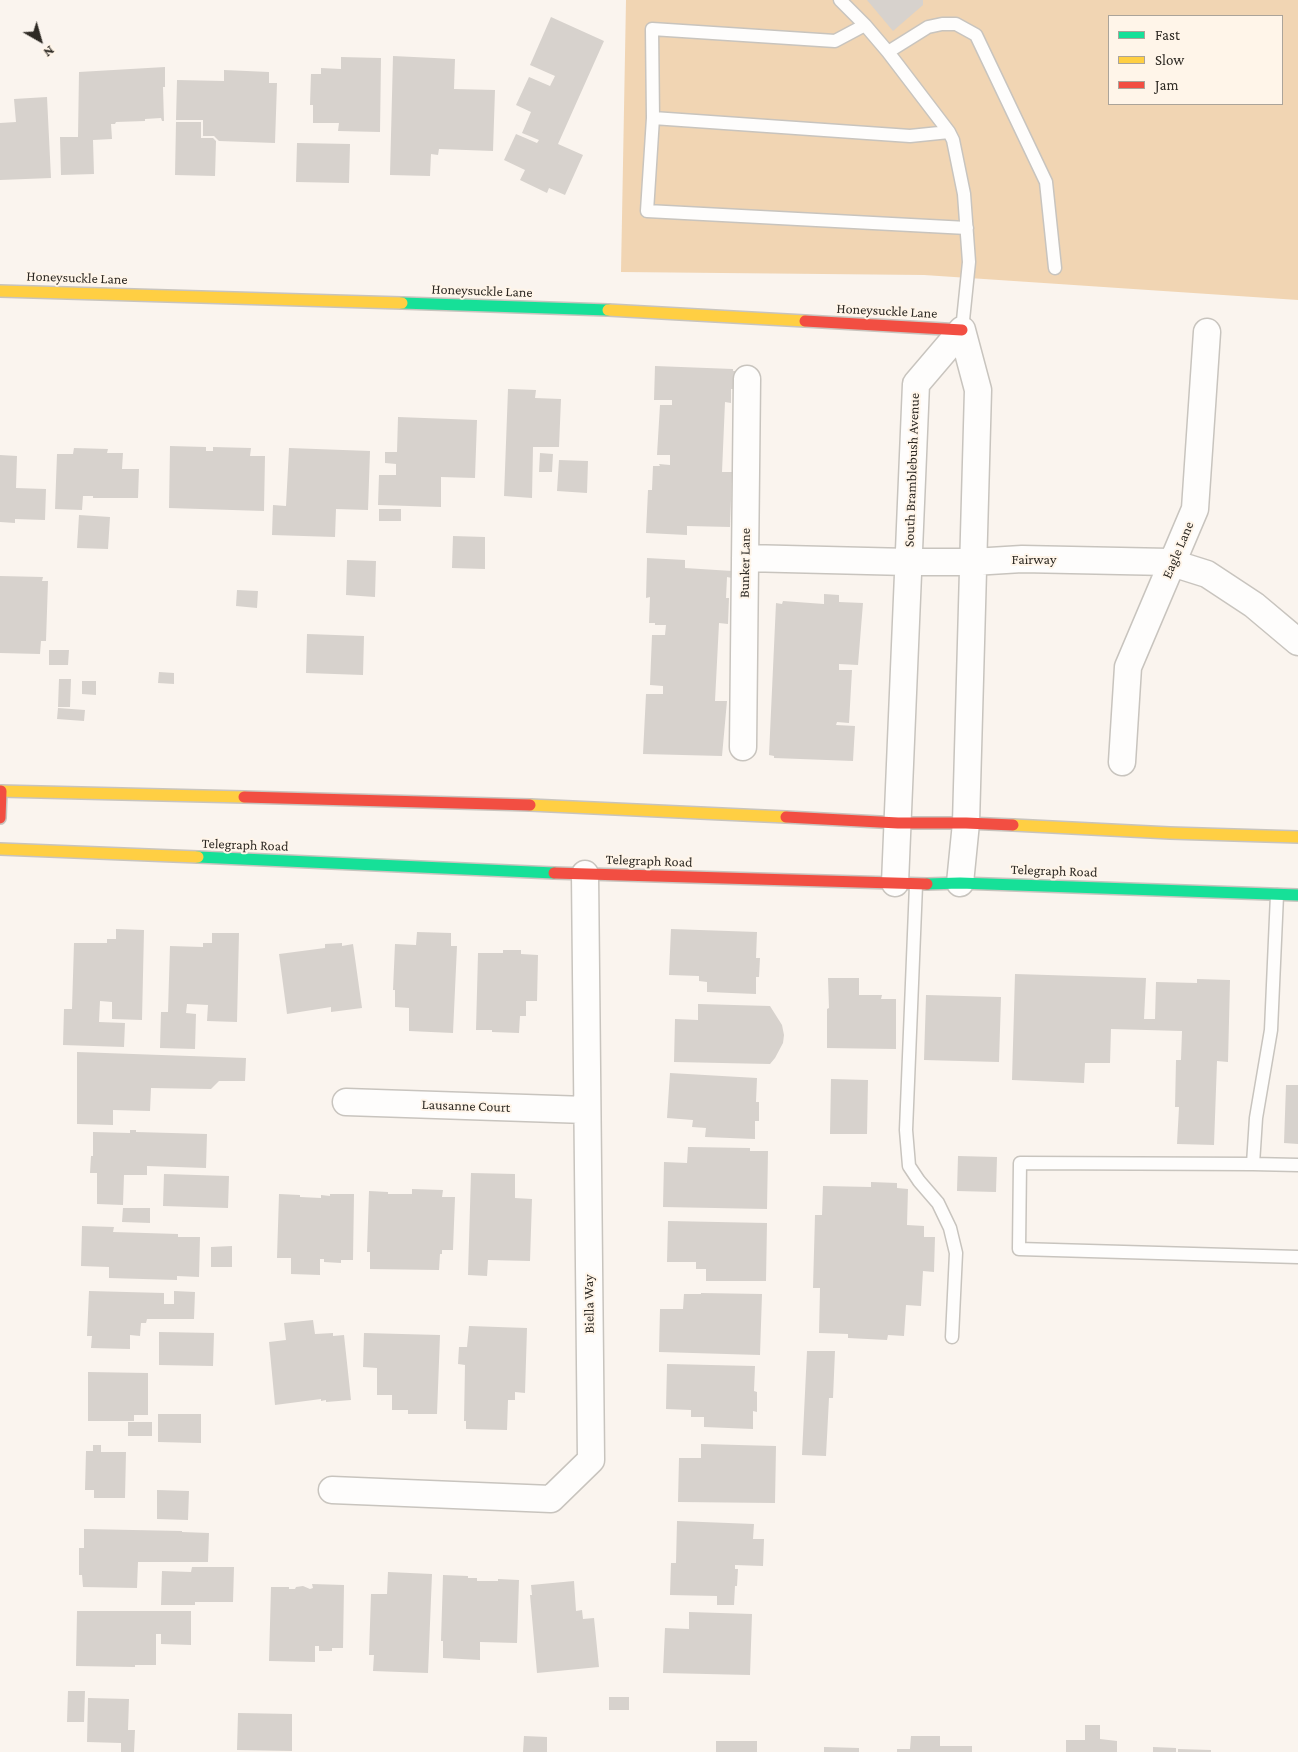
<!DOCTYPE html>
<html>
<head>
<meta charset="utf-8">
<style>
	body { margin:0 }
	#map { position:relative; width:1298px; height:1752px; overflow:hidden; background:#faf4ee; font-family:"Crimson Pro",serif }
	canvas { display:block }
	.legend { position:absolute; left:1108px; top:15px; width:175px; height:90px; box-sizing:border-box; background:#fff5e9; border:1px solid #aba49a; margin:0; padding:6px 9px; list-style:none; font-size:15px; color:#2e2a24 }
	.legend li { display:flex; align-items:center; gap:10px; height:25px }
	.legend b { width:25px; border:1px solid #aba49a }
	.north { position:absolute; left:15px; top:15px; width:50px; height:50px; -webkit-text-stroke:4px #fff5e9; paint-order:stroke; rotate:142deg; font-size:14px; font-weight:700; line-height:20px; text-align:center; color:#2e2a24 }
	.north::after { content:''; display:block; margin:auto; width:18px; height:22px; background:#2e2a24; clip-path:polygon(50% 0,100% 100%,50% 72%,0 100%) }
</style>
</head>
<body>
<div id="map">
<canvas width="1298" height="1752"></canvas>
<ul class="legend">
<li><b style="height:6px;background:#16e098"></b>Fast</li>
<li><b style="height:6px;background:#ffcf43"></b>Slow</li>
<li><b style="height:6px;background:#f24e42"></b>Jam</li>
</ul>
<div class="north">N</div>
</div>
<script>
const c = document.querySelector('canvas').getContext('2d');
c.lineJoin = 'round';
function fillPath(path, color) {
  c.fillStyle = color;
  c.fill(path, 'evenodd');
}
function poly(rows) {
  const path = new Path2D();
  for (const r of rows) {
    path.moveTo(r[0], r[1]);
    for (let i = 2; i < r.length; i += 2) path.lineTo(r[i], r[i + 1]);
  }
  return path;
}
function strokePath(path, color, width, dash) {
  c.strokeStyle = color;
  c.lineWidth = width;
  c.lineCap = dash ? 'butt' : 'round';
  c.setLineDash(dash || []);
  c.stroke(path);
}
function write(font, color, halo, rows, align = 'center') {
  c.font = font + ' "Crimson Pro",serif';
  c.lineWidth = 4;
  c.setLineDash([]);
  c.textBaseline = 'middle';
  c.strokeStyle = halo;
  c.fillStyle = color;
  for (const [text, x, y, turn = 0] of rows) {
    c.save();
    c.translate(x, y);
    c.rotate((+turn || 0) * Math.PI / 180);
    c.textAlign = isNaN(turn) ? turn : align;
    if (halo) c.strokeText(text, 0, 0);
    c.fillText(text, 0, 0);
    c.restore();
  }
}
fillPath(poly([
	[626,0,1298,0,1298,300,924,275,621,272],
	[1109,16,1282,16,1282,104,1109,104]
]), '#f1d5b3');
fillPath(poly([
	[867,0,923,0,923,5,893,31],
	[551,17,604,41,558,144,583,155,565,195,549,188,547,193,520,180,525,170,504,160,516,134,537,143,539,140,522,133,531,112,516,105,529,77,550,86,555,76,530,65],
	[393,56,455,59,454,89,495,90,493,151,439,149,438,155,431,154,430,176,390,175],
	[341,57,381,58,380,132,338,131,339,123,313,123,313,105,310,105,311,74,321,74,321,68,341,69],
	[165,67,165,87,163,87,164,121,162,121,161,118,145,119,145,121,116,122,115,124,111,124,112,139,93,140,94,174,61,175,60,137,78,137,79,72],
	[224,70,269,72,269,83,277,83,275,143,219,141,214,136,203,136,203,120,176,120,177,80,224,81],
	[47,97,51,178,0,180,0,123,16,122,14,99],
	[176,122,201,122,201,138,213,138,216,141,215,176,175,175],
	[297,143,350,144,349,183,296,182],
	[655,366,733,369,733,371,739,371,739,384,734,384,733,389,731,389,731,403,725,402,722,472,732,472,730,527,687,526,687,535,646,533,648,490,652,490,653,466,660,466,659,464,670,465,670,455,657,455,660,405,672,405,672,400,654,400],
	[508,389,536,390,535,398,561,399,559,447,533,447,532,498,504,496],
	[398,417,477,420,475,478,441,477,441,507,378,505,379,475,396,475,396,464,385,463,385,452,397,452],
	[170,446,206,447,206,451,213,451,213,447,251,448,250,456,265,456,264,511,169,508],
	[74,448,108,449,107,453,123,453,122,469,139,469,138,498,93,498,93,496,83,496,82,510,55,509,57,454,73,454],
	[289,448,370,451,368,510,336,509,335,537,272,535,273,505,286,506],
	[540,453,553,454,552,472,539,472],
	[0,455,17,456,16,488,46,489,45,520,15,519,15,523,0,522],
	[559,460,588,461,587,493,557,491],
	[379,509,401,509,401,521,379,521],
	[79,515,110,517,108,549,77,548],
	[453,536,485,537,485,569,452,568],
	[647,558,685,560,685,568,732,571,732,578,727,577,726,598,729,598,728,624,719,623,715,701,727,701,722,756,643,754,646,694,663,694,663,686,650,685,652,635,665,635,666,625,655,625,655,623,649,623,650,597,646,598],
	[347,560,376,561,375,597,346,595],
	[0,576,43,577,42,581,48,581,46,641,41,641,40,654,0,653],
	[237,590,258,591,257,608,236,606],
	[824,594,839,595,839,602,863,603,858,665,839,664,839,670,852,670,849,723,837,722,836,725,855,726,853,761,774,758,774,756,769,755,776,603,782,604,783,601,824,604],
	[307,634,364,636,363,675,306,673],
	[49,650,69,650,68,665,49,665],
	[159,672,174,673,174,684,158,683],
	[59,679,71,679,70,707,58,707],
	[82,681,96,681,96,695,82,694],
	[58,708,85,710,84,721,57,719],
	[116,929,144,930,142,1020,112,1019,112,1002,100,1001,99,1022,125,1023,124,1047,63,1045,64,1009,72,1009,74,943,107,943,107,939,116,939],
	[671,929,757,932,756,958,760,958,759,977,756,977,756,994,707,992,707,982,699,981,699,976,669,975],
	[417,932,451,933,451,946,457,946,453,1033,409,1031,409,1008,395,1007,395,990,393,990,395,944,416,945],
	[212,933,239,933,237,1022,207,1021,208,1005,187,1004,186,1013,196,1014,195,1049,160,1048,161,1012,168,1012,170,946,203,947,203,943,212,943],
	[342,943,342,946,353,944,362,1008,331,1012,331,1007,287,1014,279,954,325,948,325,944],
	[503,950,521,950,521,954,538,955,537,1001,526,1001,526,1016,520,1016,519,1033,492,1032,492,1030,476,1030,478,953,503,953],
	[1015,974,1146,978,1144,1019,1155,1019,1156,982,1197,983,1197,979,1230,980,1228,1062,1217,1061,1214,1145,1177,1144,1179,1107,1175,1107,1176,1060,1181,1060,1182,1031,1111,1029,1110,1063,1085,1063,1084,1083,1012,1080],
	[828,978,859,978,859,995,882,995,881,999,896,999,896,1049,827,1048,827,1009,829,1008],
	[926,995,1001,997,999,1062,924,1060],
	[698,1004,770,1006,782,1025,784,1035,783,1043,775,1058,770,1064,674,1062,675,1019,698,1020],
	[77,1052,246,1058,245,1081,219,1081,211,1089,151,1088,150,1111,113,1110,113,1125,77,1124],
	[670,1073,757,1078,756,1102,759,1102,759,1121,755,1121,755,1139,705,1137,706,1128,692,1127,693,1120,667,1118],
	[831,1079,868,1080,867,1134,830,1134],
	[1286,1085,1298,1085,1298,1144,1284,1143],
	[130,1130,136,1130,136,1132,207,1134,206,1168,147,1166,147,1175,124,1175,123,1205,97,1204,97,1173,90,1173,91,1156,93,1156,93,1132,130,1133],
	[688,1147,750,1148,750,1151,768,1151,767,1209,663,1207,664,1162,687,1163],
	[958,1156,997,1157,996,1192,957,1191],
	[471,1173,515,1174,515,1198,532,1199,530,1261,488,1260,487,1276,468,1275],
	[164,1174,229,1176,228,1208,163,1206],
	[871,1182,897,1183,897,1188,908,1189,907,1225,924,1226,924,1237,935,1237,934,1272,923,1271,921,1306,906,1305,904,1336,888,1335,887,1340,848,1338,848,1334,819,1333,820,1288,813,1288,815,1215,822,1215,823,1186,871,1187],
	[412,1189,443,1190,442,1197,455,1197,453,1250,442,1250,442,1254,440,1254,439,1270,370,1269,370,1252,367,1252,369,1191,388,1192,388,1194,412,1194],
	[279,1194,300,1195,300,1197,321,1198,321,1195,330,1196,330,1194,354,1194,353,1260,341,1260,341,1263,324,1262,324,1259,320,1259,320,1275,291,1274,291,1258,277,1258],
	[123,1208,150,1208,150,1223,122,1222],
	[668,1221,767,1223,766,1281,706,1281,706,1269,696,1269,696,1262,667,1262],
	[82,1226,114,1227,113,1232,178,1234,178,1237,200,1237,199,1277,177,1276,177,1280,109,1278,109,1267,81,1266],
	[232,1246,232,1267,211,1267,211,1247],
	[89,1291,164,1293,164,1304,174,1304,174,1291,195,1292,194,1319,147,1319,146,1323,141,1323,140,1336,130,1335,130,1349,91,1348,92,1336,87,1336],
	[701,1293,762,1294,760,1355,659,1352,660,1309,683,1309,684,1294,701,1294],
	[313,1320,315,1334,333,1333,333,1336,344,1335,351,1400,326,1402,326,1400,321,1401,321,1399,275,1405,269,1342,286,1340,284,1323],
	[469,1326,527,1328,525,1393,515,1392,515,1400,508,1400,507,1430,466,1429,466,1421,464,1421,465,1365,458,1364,459,1347,467,1347],
	[159,1332,214,1333,213,1366,159,1365],
	[364,1333,440,1335,437,1414,408,1414,408,1410,392,1410,392,1395,377,1395,377,1368,363,1367],
	[807,1351,835,1351,833,1398,829,1398,826,1456,802,1455],
	[667,1364,755,1366,754,1391,757,1392,757,1412,753,1411,753,1429,704,1427,704,1417,691,1417,691,1410,666,1409],
	[88,1372,148,1373,148,1415,134,1415,134,1421,88,1421],
	[158,1414,201,1414,201,1443,158,1442],
	[128,1422,152,1422,152,1436,128,1436],
	[701,1444,776,1446,775,1503,678,1502,679,1458,701,1458],
	[93,1445,101,1445,101,1452,126,1452,125,1498,94,1498,94,1490,85,1490,86,1451,93,1451],
	[157,1490,189,1491,188,1520,157,1519],
	[677,1521,754,1524,753,1539,764,1539,763,1566,735,1565,735,1569,738,1569,737,1586,735,1586,734,1605,717,1605,717,1596,670,1595,671,1563,676,1563],
	[84,1529,182,1531,182,1532,209,1533,208,1562,138,1562,137,1588,83,1587,82,1575,79,1575,79,1548,84,1548],
	[192,1567,234,1567,233,1602,195,1602,195,1605,161,1605,162,1571,191,1572],
	[388,1572,432,1574,428,1673,373,1671,374,1655,369,1655,371,1594,387,1594],
	[443,1575,468,1576,468,1578,477,1578,477,1581,498,1581,498,1579,519,1580,517,1643,480,1642,480,1660,443,1658,443,1641,441,1641],
	[574,1581,576,1611,582,1610,583,1619,594,1618,599,1667,537,1673,530,1595,532,1595,531,1585],
	[312,1584,344,1585,343,1648,332,1648,332,1651,319,1651,319,1646,315,1646,315,1662,269,1661,271,1587,289,1587,289,1589,295,1589,296,1587,303,1586,310,1589,313,1588],
	[77,1611,191,1611,191,1645,161,1644,161,1634,156,1634,156,1665,135,1665,135,1667,76,1666],
	[689,1612,752,1614,750,1675,663,1673,665,1628,689,1629],
	[68,1691,85,1691,84,1722,67,1722],
	[609,1697,629,1697,629,1710,609,1710],
	[88,1698,129,1699,128,1730,135,1730,134,1752,121,1752,121,1743,87,1742],
	[238,1713,292,1714,292,1751,237,1750],
	[1085,1725,1100,1725,1100,1739,1117,1741,1117,1752,1066,1752,1066,1740,1085,1740],
	[524,1736,547,1737,547,1752,523,1752],
	[911,1736,940,1736,940,1746,972,1746,972,1752,897,1752,897,1749,910,1749],
	[716,1741,757,1741,757,1752,716,1752],
	[824,1747,859,1748,859,1752,824,1752],
	[1153,1747,1176,1748,1176,1752,1153,1752],
	[1178,1749,1211,1750,1211,1752,1178,1752]
]), '#d7d2cd');
const lane = poly([
	[840,0,865,25,888,52,928,27,942,24,956,24,976,35,1046,182,1055,268],
	[888,52,949,132,953,140,964,194,969,262,962,330],
	[653,118,652,29,835,41,865,25],
	[949,132,910,136,653,118,647,211,967,228],
	[916,885,906,1130,909,1166,919,1181,938,1203,950,1228,956,1253,952,1337],
	[1277,895,1271,1030,1256,1118,1253,1164,1020,1163,1019,1249,1298,1257],
	[1253,1164,1298,1165]
]);
const street = poly([
	[745,558,908,562,973,562,1022,559,1169,562,1207,574,1254,605,1298,642],
	[743,747,747,379],
	[1122,762,1128,667,1195,509,1207,332],
	[895,883,916,384,962,330],
	[960,883,966,823,978,390,962,330],
	[346,1102,586,1110],
	[332,1490,551,1499,591,1460,585,874]
]);
const fast = poly([
	[402,303,608,310],
	[198,857,554,873],
	[927,884,960,883,1298,895]
]);
const slow = poly([
	[0,291,402,303],
	[608,310,805,321],
	[0,791,244,797],
	[530,805,786,817],
	[1013,825,1170,833,1298,837],
	[0,849,198,857]
]);
const jam = poly([
	[805,321,962,330],
	[244,797,530,805],
	[786,817,898,823,966,823,1013,825],
	[0,818,1,791],
	[554,873,927,884]
]);
strokePath(lane, '#c8c4be', 15);
strokePath(street, '#c8c4be', 29);
strokePath(fast, '#c8c4be', 14);
strokePath(slow, '#c8c4be', 14);
strokePath(jam, '#c8c4be', 14);
strokePath(lane, '#fefdfc', 12);
strokePath(street, '#fefdfc', 26);
strokePath(fast, '#16e098', 11);
strokePath(slow, '#ffcf43', 11);
strokePath(jam, '#f24e42', 11);
write('14px', '#2e2a24', '#fff5e9', [
	["Honeysuckle Lane",77,278,2],
	["Honeysuckle Lane",482,291,2],
	["Honeysuckle Lane",887,311,3],
	["South Bramblebush Avenue",912,470,-88],
	["Eagle Lane",1178,550,-67],
	["Fairway",1034,560],
	["Bunker Lane",745,563,-89],
	["Telegraph Road",245,845,2],
	["Telegraph Road",649,861,2],
	["Telegraph Road",1054,871,2],
	["Lausanne Court",466,1106,2],
	["Biella Way",589,1304,-91]
]);
</script>
</body>
</html>
